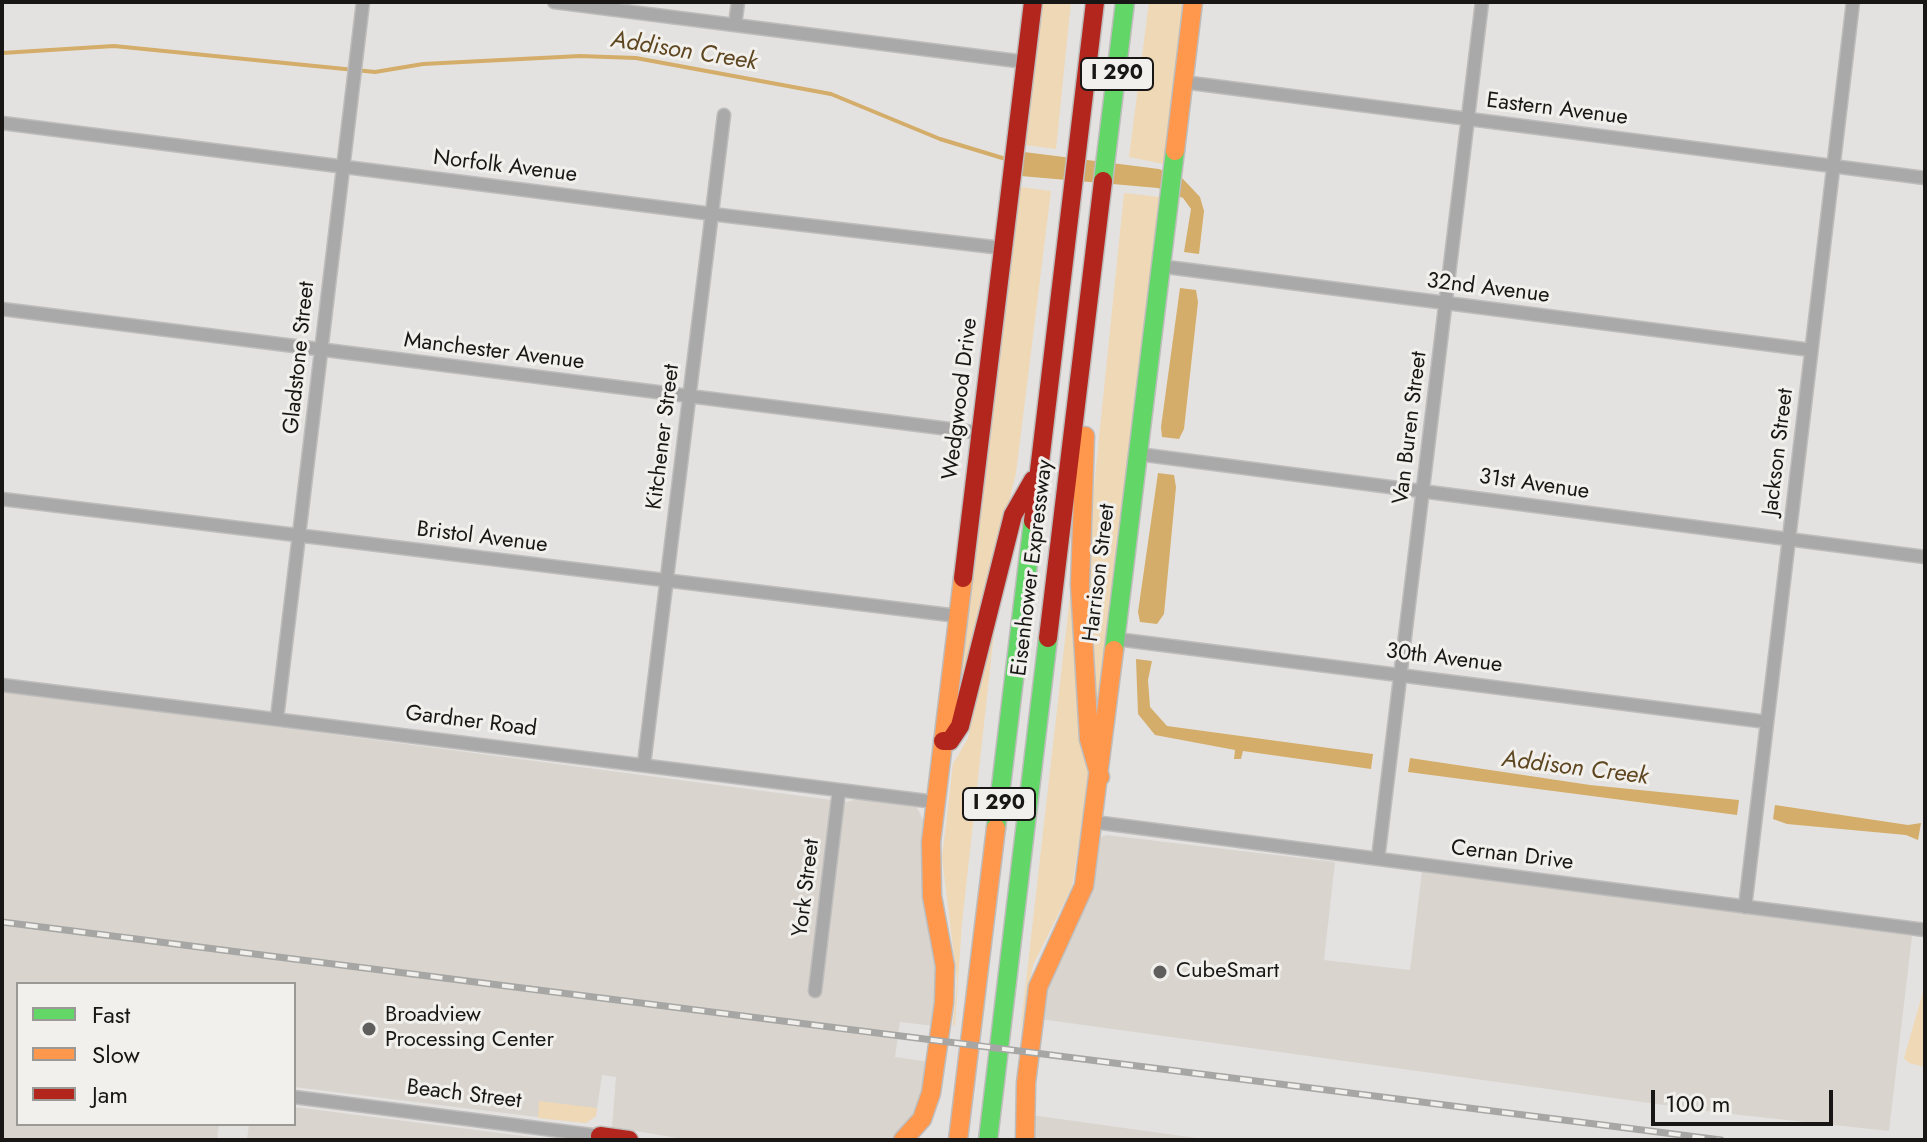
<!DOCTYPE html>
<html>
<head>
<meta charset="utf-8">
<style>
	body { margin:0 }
	#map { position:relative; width:1927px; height:1142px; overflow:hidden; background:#e4e2e0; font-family:Jost,sans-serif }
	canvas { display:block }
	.frame { position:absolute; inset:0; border:4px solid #181716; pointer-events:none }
	.legend { position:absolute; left:16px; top:982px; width:280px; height:144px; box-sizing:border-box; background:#f2f0ec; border:2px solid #9b9996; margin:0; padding:10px 14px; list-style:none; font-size:24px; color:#181716 }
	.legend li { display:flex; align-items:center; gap:16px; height:40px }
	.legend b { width:40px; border:2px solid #9b9996 }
	.scale { position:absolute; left:1651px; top:1090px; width:182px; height:36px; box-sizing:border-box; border:4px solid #181716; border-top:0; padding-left:10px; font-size:24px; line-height:28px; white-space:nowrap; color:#181716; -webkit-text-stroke:6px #f2f0ec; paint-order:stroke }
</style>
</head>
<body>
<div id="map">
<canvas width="1927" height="1142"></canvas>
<div class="frame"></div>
<ul class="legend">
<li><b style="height:10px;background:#63d668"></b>Fast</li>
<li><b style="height:10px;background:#ff974d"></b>Slow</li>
<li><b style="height:10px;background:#b3261e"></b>Jam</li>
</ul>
<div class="scale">100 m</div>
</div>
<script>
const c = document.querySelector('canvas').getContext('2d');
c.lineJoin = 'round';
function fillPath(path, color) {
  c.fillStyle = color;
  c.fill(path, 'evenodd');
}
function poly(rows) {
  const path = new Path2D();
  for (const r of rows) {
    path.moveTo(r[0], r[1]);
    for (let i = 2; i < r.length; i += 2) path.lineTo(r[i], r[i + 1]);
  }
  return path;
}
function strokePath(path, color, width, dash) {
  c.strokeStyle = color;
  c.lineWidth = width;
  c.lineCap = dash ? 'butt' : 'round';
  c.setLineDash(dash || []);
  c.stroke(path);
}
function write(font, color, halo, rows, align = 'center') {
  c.font = font + ' Jost,sans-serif';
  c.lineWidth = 6;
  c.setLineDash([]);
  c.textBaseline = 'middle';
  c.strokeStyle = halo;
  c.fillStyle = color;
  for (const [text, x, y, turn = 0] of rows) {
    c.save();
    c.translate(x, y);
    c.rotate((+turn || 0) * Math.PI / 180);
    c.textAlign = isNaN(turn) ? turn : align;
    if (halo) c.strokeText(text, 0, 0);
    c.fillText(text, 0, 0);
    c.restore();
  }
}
fillPath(poly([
	[2,691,847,802,857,799,916,806,926,825,938,975,934,1026,900,1022,895,1057,930,1062,915,1115,892,1140,689,1140,612,1127,616,1077,602,1075,596,1116,586,1123,294,1087,294,984,18,984,18,1124,219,1124,217,1140,2,1140],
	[1106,835,1335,862,1324,960,1410,970,1422,871,1912,936,1889,1131,1722,1113,1040,1019,1043,999,1101,837],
	[294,1107,555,1140,247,1140,249,1124,294,1124],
	[1031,1115,1211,1140,1032,1140]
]), '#d9d4ce');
fillPath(poly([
	[1040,2,1071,2,1056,149,1025,145],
	[1149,2,1185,2,1164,164,1129,157],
	[1020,187,1051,191,1016,473,955,724],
	[1124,193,1160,197,1156,219,1159,220,1098,732,1085,575],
	[1071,587,1089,777,1072,887,1033,965,1020,1034],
	[997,606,962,923,955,1026,953,1025,957,980,942,858,953,764,968,738],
	[1925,985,1925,1067,1909,1063,1904,1058],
	[539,1101,597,1108,596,1116,586,1123,538,1118]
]), '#eed8b6');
fillPath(poly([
	[1024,152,1159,169,1183,179,1200,197,1204,211,1199,254,1184,252,1191,209,1183,198,1158,188,1021,176],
	[1180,288,1196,290,1198,302,1184,429,1179,439,1162,437,1161,427],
	[1158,473,1174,475,1176,487,1164,614,1157,624,1140,622,1138,612],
	[1136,659,1152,661,1148,680,1150,707,1167,726,1373,754,1371,769,1243,751,1241,759,1234,759,1235,750,1155,735,1138,714],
	[1410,758,1590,785,1739,800,1737,815,1408,772],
	[1775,805,1908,825,1921,823,1918,840,1906,835,1787,824,1773,819]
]), '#d3ad69');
strokePath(poly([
	[2,53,114,46,375,72,423,64,580,56,636,58,831,94,940,139,1009,160]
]), '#d3ad69', 4);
const street = poly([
	[554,2,1025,62],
	[735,25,738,2],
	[1183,82,1925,178],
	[2,123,728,216,1002,248],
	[1159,266,1811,350],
	[2,309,981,433],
	[1138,454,1925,557],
	[2,499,958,616],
	[1116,639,1767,722],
	[2,685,935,802],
	[277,718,363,2],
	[644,764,724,115],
	[1094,822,1925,930],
	[1378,859,1482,2],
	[1745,907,1853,2],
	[815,991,839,790],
	[294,1097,600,1136]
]);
const fast = poly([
	[1103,181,1125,2],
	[1114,650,1175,151],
	[996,828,1033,521],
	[988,1140,1048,638]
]);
const slow = poly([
	[1175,151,1193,2],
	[1085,436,1080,585,1089,739,1100,777],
	[903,1140,922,1119,931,1093,944,1003,945,966,932,896,931,842,963,578],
	[958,1140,996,828],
	[1025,1140,1026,1083,1038,987,1084,886,1114,650]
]);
const jam = poly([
	[1033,521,1095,2],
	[963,578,1033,2],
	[1048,638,1103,181],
	[943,741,950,741,960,726,1013,515,1033,480],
	[600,1140,600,1136,629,1140]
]);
strokePath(street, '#bebdbc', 15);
strokePath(fast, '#bebdbc', 21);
strokePath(slow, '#bebdbc', 21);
strokePath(jam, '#bebdbc', 21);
strokePath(street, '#a9a9a9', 12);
strokePath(fast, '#63d668', 18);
strokePath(slow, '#ff974d', 18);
strokePath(jam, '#b3261e', 18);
const rail = poly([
	[2,922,1721,1140]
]);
strokePath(rail, '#a6a6a4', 7);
strokePath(rail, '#f2f0ec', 4, [12]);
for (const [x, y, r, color] of [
	[1160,972,8,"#5f5e5d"],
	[369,1029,8,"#5f5e5d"]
]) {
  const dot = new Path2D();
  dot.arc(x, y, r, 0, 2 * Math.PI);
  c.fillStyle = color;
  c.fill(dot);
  strokePath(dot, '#f2f0ec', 3);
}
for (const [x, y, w] of [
	[1117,74,72],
	[999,804,72]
]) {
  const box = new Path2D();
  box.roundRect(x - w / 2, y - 16, w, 32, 6);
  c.fillStyle = '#f2f0ec';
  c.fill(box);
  strokePath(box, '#181716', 2);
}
write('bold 20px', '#181716', null, [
	["I 290",1117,74],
	["I 290",999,804]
]);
write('22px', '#181716', '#f2f0ec', [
	["Eastern Avenue",1557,110,7],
	["Norfolk Avenue",505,167,7],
	["32nd Avenue",1488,289,7],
	["Manchester Avenue",494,352,7],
	["Gladstone Street",300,358,-84],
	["Wedgwood Drive",961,399,-83],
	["Van Buren Street",1411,428,-83],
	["Kitchener Street",664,437,-83],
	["Jackson Street",1779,452,-83],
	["31st Avenue",1534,485,8],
	["Bristol Avenue",482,538,7],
	["Eisenhower Expressway",1033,568,-83],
	["Harrison Street",1100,573,-83],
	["30th Avenue",1444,659,7],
	["Gardner Road",471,722,7],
	["Cernan Drive",1512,856,7],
	["York Street",807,888,-83],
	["Beach Street",464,1095,7]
]);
write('22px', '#181716', '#f2f0ec', [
	["CubeSmart",1176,972],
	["Broadview",385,1016],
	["Processing Center",385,1041]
], 'left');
write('italic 24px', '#5e4620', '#f2f0ec', [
	["Addison Creek",684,52,9],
	["Addison Creek",1575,769,7]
]);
</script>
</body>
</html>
